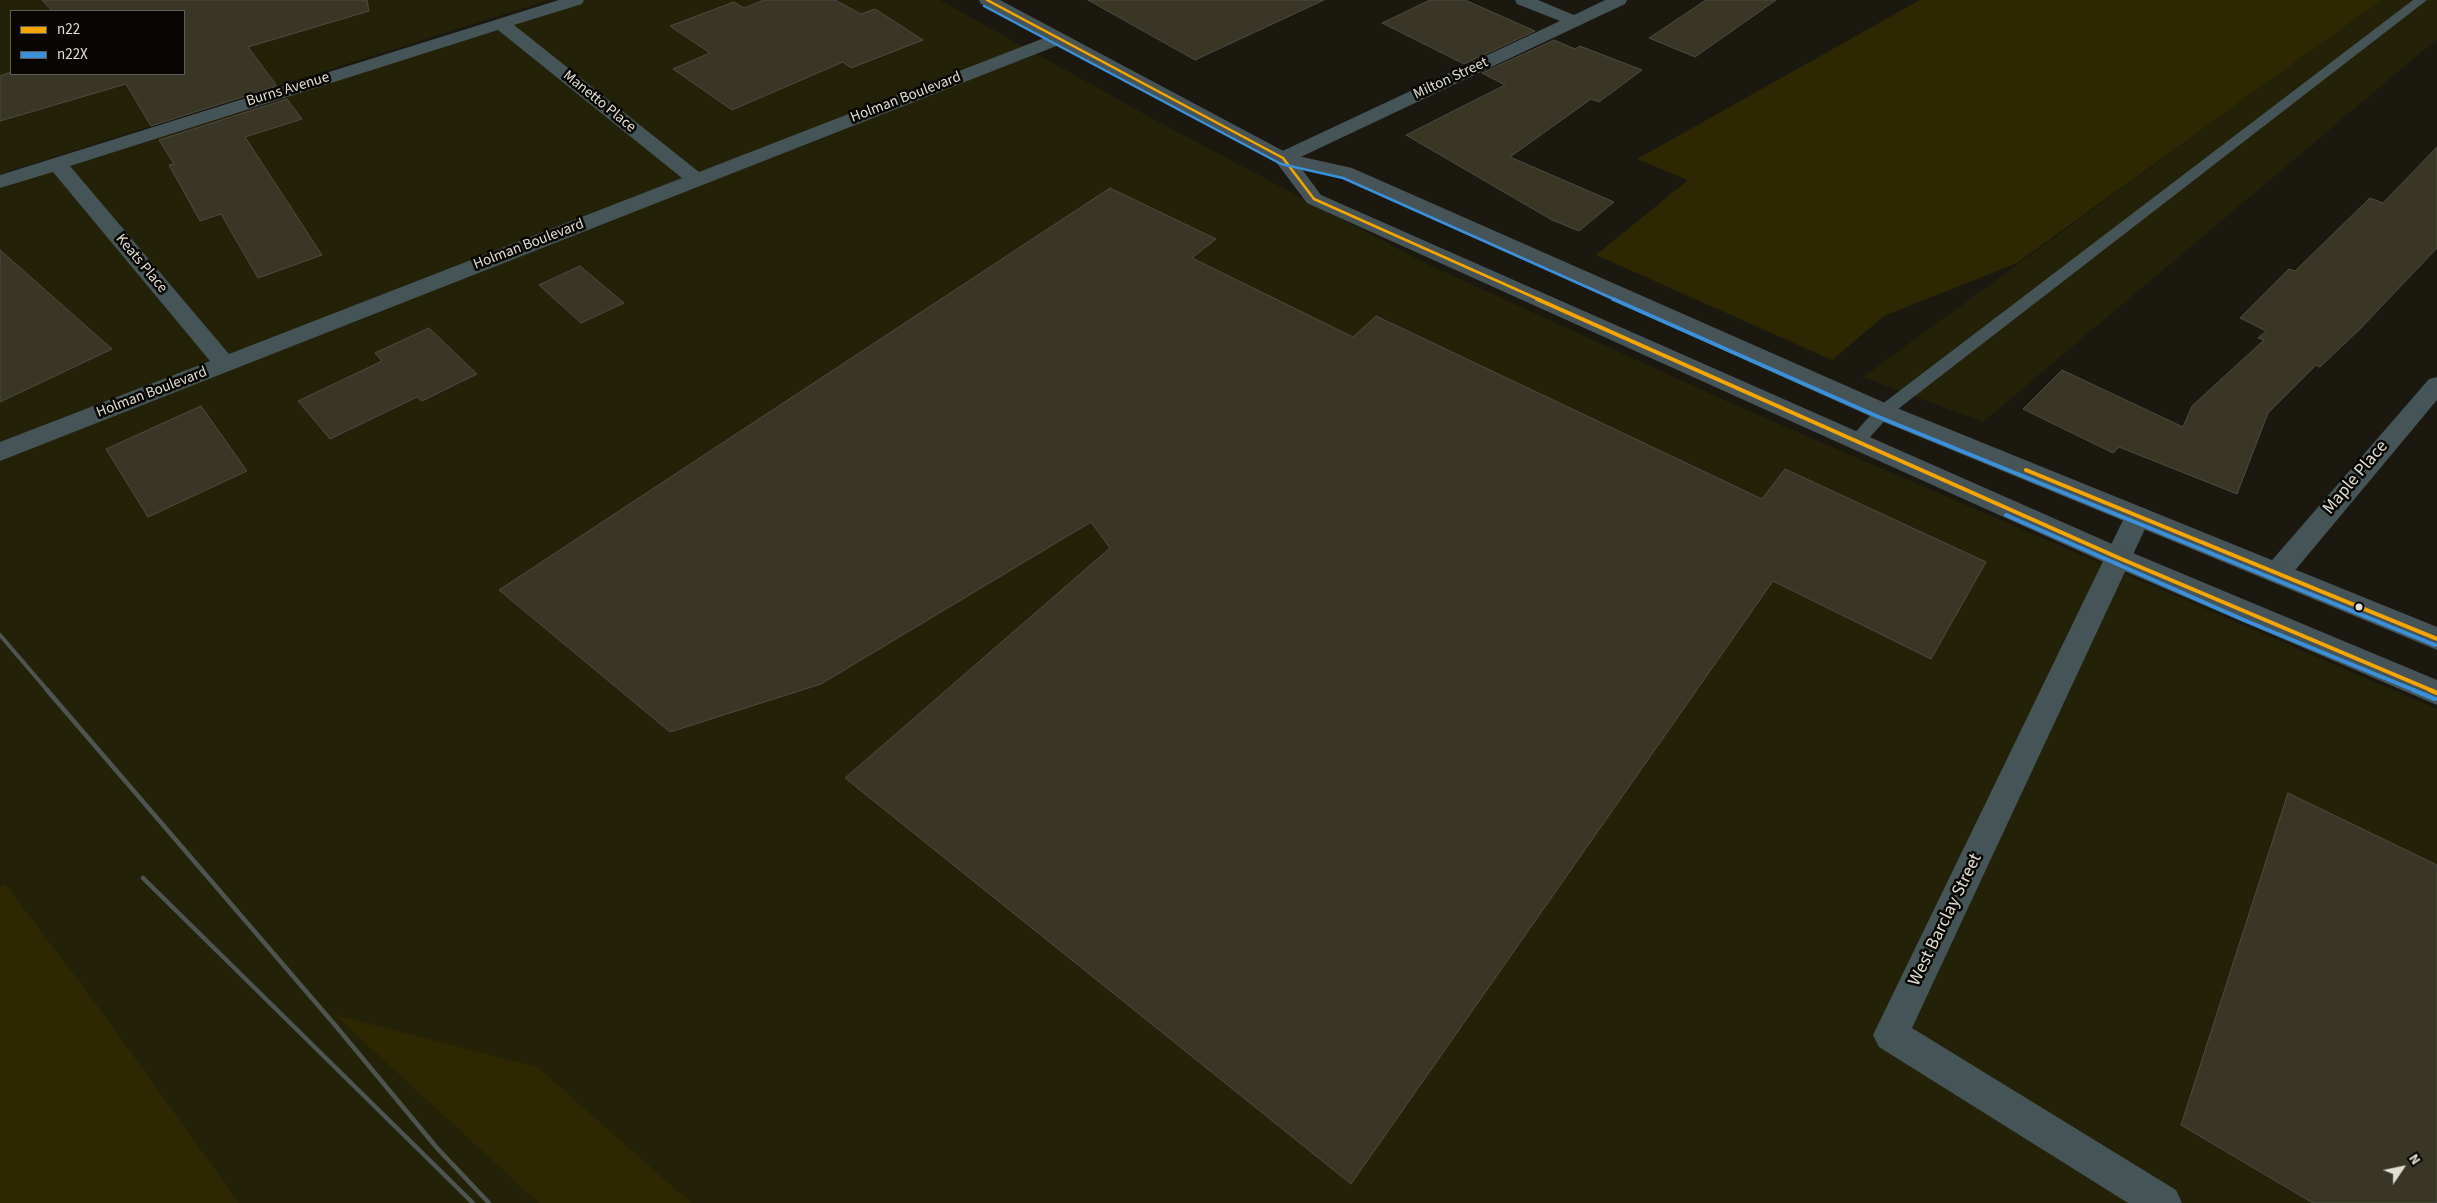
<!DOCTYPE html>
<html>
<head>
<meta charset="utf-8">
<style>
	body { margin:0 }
	#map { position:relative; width:2437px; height:1203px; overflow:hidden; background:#1a180f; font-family:"Source Sans 3",sans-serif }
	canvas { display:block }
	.legend { position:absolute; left:10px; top:10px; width:175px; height:65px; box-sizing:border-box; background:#070602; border:1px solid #5e5d56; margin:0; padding:6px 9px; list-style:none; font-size:15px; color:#e1dfd3 }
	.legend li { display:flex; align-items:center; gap:10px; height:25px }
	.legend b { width:25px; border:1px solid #5e5d56 }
	.north { position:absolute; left:2377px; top:1143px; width:50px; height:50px; -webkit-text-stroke:4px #070602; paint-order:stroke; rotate:56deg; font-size:14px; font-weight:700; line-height:20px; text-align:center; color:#e1dfd3 }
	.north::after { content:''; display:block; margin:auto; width:18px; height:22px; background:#e1dfd3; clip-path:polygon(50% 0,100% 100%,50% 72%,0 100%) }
</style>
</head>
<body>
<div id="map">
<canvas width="2437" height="1203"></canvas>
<ul class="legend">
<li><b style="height:6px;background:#f7a600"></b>n22</li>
<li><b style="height:6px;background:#3a90db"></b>n22X</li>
</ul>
<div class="north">N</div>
</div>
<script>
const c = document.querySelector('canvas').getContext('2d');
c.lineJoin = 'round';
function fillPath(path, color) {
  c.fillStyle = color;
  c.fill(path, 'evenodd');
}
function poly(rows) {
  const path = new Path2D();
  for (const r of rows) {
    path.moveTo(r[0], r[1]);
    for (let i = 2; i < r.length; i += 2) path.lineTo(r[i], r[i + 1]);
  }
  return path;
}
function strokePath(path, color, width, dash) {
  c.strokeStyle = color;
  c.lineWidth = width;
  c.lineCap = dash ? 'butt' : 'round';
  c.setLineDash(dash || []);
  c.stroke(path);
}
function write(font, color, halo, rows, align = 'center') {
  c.font = font + ' "Source Sans 3",sans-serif';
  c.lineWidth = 5;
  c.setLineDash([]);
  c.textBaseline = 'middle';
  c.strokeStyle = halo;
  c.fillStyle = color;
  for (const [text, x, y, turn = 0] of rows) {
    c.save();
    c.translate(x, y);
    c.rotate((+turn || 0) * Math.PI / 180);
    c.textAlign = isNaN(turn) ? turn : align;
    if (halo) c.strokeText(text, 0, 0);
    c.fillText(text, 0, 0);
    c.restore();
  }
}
fillPath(poly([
	[0,0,549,0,0,174],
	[11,11,184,11,184,74,11,74],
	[558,0,940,0,1157,121,1425,263,1733,404,2437,709,2437,1203,0,1203,0,182],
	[2380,0,2437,0,2437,39,1983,422,1863,377]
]), '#242109');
fillPath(poly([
	[1920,0,2381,0,2017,263,1884,316,1832,360,1596,255,1688,180,1637,159],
	[5,884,93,1000,239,1203,0,1203,0,887],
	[335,1015,537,1067,691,1203,539,1203]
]), '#2e2802');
const building = poly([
	[42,0,367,0,369,11,248,47,277,86,151,126,126,84,0,121,0,76,11,72,184,74,184,11,52,11,42,0],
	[764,0,835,0,861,14,875,9,923,40,851,68,843,62,732,110,673,69,710,53,670,26,734,2,744,8,764,0],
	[1088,0,1324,0,1195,60,1088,0],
	[1430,0,1465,0,1535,31,1464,64,1382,23,1430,0],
	[1706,0,1776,0,1695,57,1649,38,1706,0],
	[1554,40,1575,49,1580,46,1642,70,1599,102,1591,99,1510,157,1614,202,1579,231,1552,220,1406,135,1505,85,1482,73,1554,40],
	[287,99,302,119,245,137,322,255,258,278,221,214,200,221,169,165,174,164,159,140,287,99],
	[2437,147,2437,248,2361,328,2320,367,2316,365,2268,413,2237,494,2119,447,2113,453,2023,409,2062,370,2183,427,2192,406,2264,340,2258,338,2266,331,2240,318,2289,269,2295,271,2370,198,2383,203,2437,147],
	[1110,188,1216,239,1192,258,1353,337,1376,316,1762,499,1785,469,1986,562,1931,659,1773,581,1351,1184,845,778,1110,548,1091,522,821,684,670,732,499,590,1110,188],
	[0,250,112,349,0,402,0,250],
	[580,266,624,303,581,323,539,285,580,266],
	[429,328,477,374,422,401,417,397,330,439,298,401,382,361,375,353,429,328],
	[201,406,247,471,148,517,106,449,201,406],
	[2288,793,2437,865,2437,1203,2313,1203,2181,1125,2288,793]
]);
fillPath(building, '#393626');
strokePath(building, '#4d4b43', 1);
fillPath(poly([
	[2413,0,2427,0,1889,416,1863,445,1857,447,1851,445,1848,441,1851,437,1877,408,2413,0]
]), '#455456');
fillPath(poly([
	[559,0,584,0,582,4,514,25,699,172,1052,35,1064,35,1067,39,1064,43,0,461,0,442,210,361,53,172,0,188,0,175,559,0],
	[498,30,682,178,229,354,70,166,498,30],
	[1515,0,1538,0,1574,15,1605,0,1627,0,1625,4,1290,162,1283,164,1276,162,1273,158,1276,154,1560,21,1517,4,1515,0],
	[2437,377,2437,400,2287,580,2277,583,2267,580,2263,573,2267,566,2429,379,2437,377],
	[2138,507,2147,509,2151,516,1912,1028,2176,1190,2182,1203,2128,1203,1879,1047,1873,1035,2125,516,2129,509,2138,507]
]), '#455456');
fillPath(poly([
	[979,0,1000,0,1289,154,1352,168,1892,406,2437,627,2437,650,1874,418,1339,177,1301,168,1321,195,2128,551,2437,680,2437,705,2110,565,1307,203,1276,162,981,4,979,0]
]), '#465457');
strokePath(poly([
	[0,635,48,691]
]), '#4e5450', 4);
strokePath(poly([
	[47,690,335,1025,437,1148,489,1203],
	[143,878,473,1203]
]), '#4e5450', 4.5);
strokePath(poly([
	[987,0,1283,158,1314,199,1540,300]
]), '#f7a600', 2.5);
strokePath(poly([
	[1537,299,2119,558,2433,691],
	[2026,470,2437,639]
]), '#f7a600', 4);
strokePath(poly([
	[2430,690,2437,693]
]), '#f7a600', 4.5);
strokePath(poly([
	[984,6,1281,164,1343,178,1616,300]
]), '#3a90db', 2.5);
strokePath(poly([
	[1613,299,1881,418,2435,645],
	[2006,515,2244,620,2416,691]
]), '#3a90db', 4);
strokePath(poly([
	[2413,690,2435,699]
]), '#3a90db', 4.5);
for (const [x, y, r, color] of [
	[2359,607,4.5,"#e1dfd3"]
]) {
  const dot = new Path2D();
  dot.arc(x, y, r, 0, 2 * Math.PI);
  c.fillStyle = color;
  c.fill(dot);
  strokePath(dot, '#070602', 2);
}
write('15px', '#e1dfd3', '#070602', [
	["Milton Street",1451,79,-25],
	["Burns Avenue",288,90,-17],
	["Holman Boulevard",906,98,-21],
	["Manetto Place",599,102,39],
	["Holman Boulevard",529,245,-21],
	["Keats Place",141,264,50],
	["Holman Boulevard",152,393,-21]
]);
write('18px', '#e1dfd3', '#070602', [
	["Maple Place",2356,478,-50],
	["West Barclay Street",1946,920,-64]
]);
</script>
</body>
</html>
